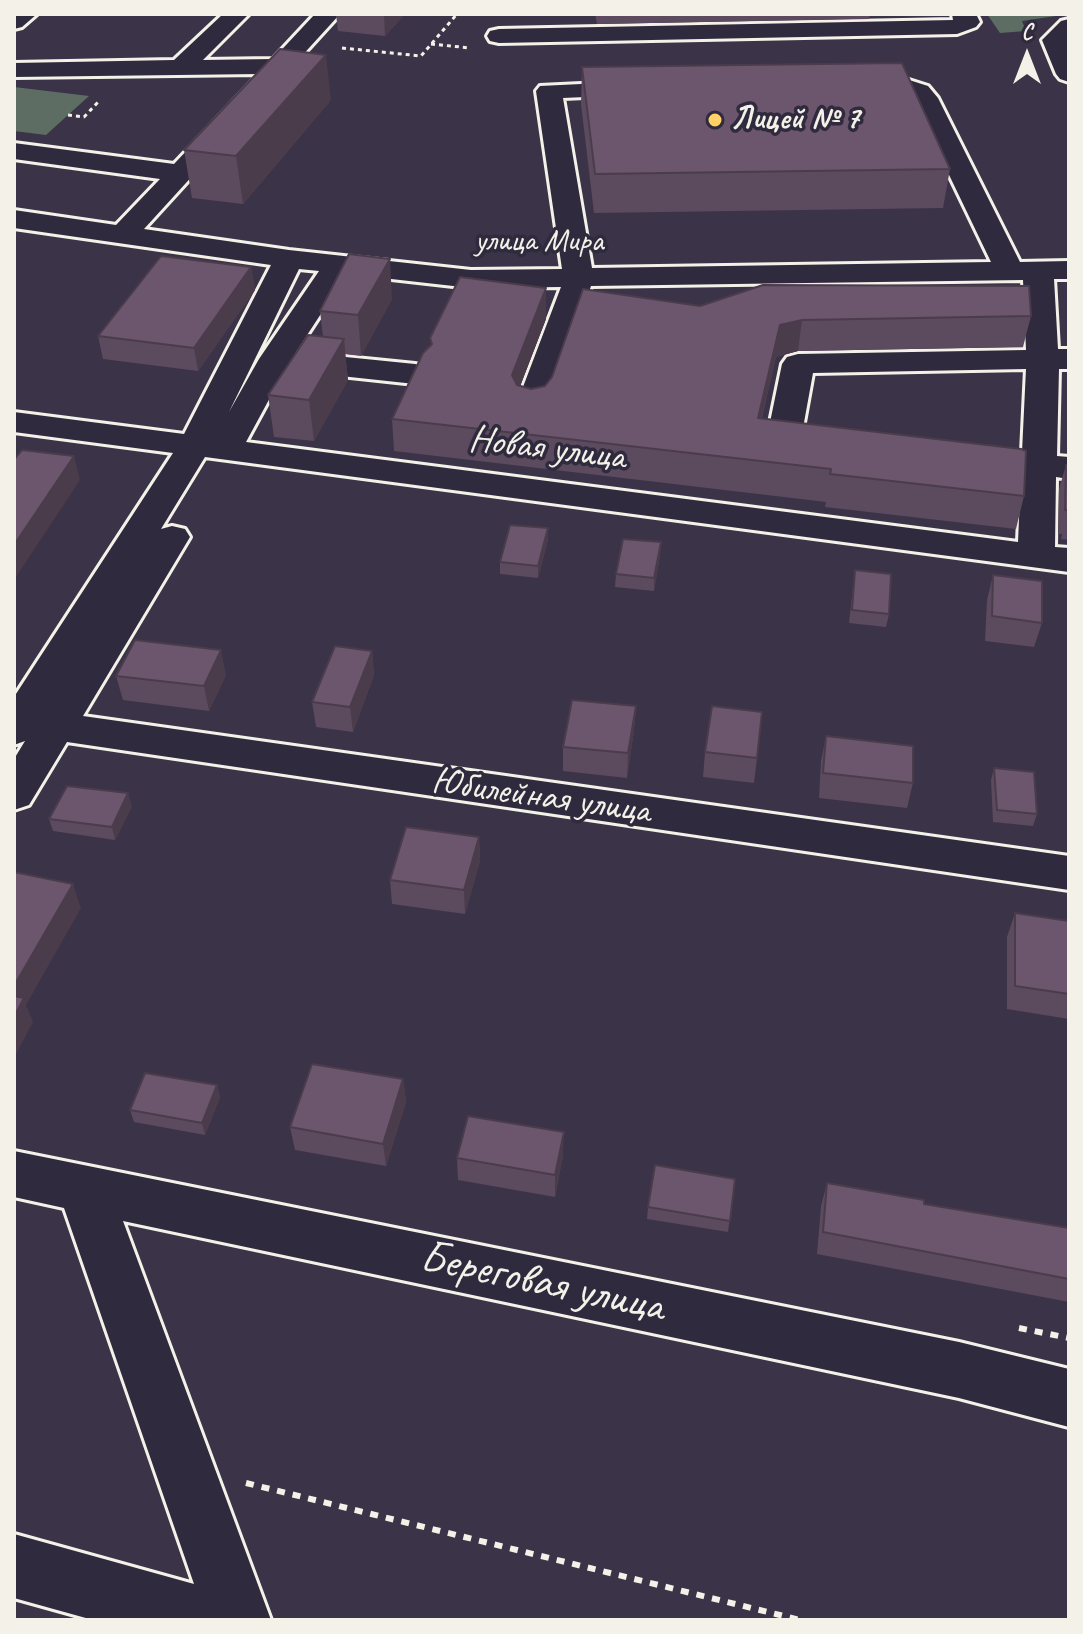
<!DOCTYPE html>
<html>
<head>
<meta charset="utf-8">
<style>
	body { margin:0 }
	#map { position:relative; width:1083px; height:1634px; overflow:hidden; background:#3b3347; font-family:Caveat,sans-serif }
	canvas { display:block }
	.frame { position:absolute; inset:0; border:16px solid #f4f1e8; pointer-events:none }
	.north { position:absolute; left:987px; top:16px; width:80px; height:80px; -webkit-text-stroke:6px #2f2a3d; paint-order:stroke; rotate:0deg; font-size:22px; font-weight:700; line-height:32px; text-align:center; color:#f4f1e8 }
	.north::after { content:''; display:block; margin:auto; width:28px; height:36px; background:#f4f1e8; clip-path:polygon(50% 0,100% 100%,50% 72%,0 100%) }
</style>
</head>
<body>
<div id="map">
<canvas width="1083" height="1634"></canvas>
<div class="frame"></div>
<div class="north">С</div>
</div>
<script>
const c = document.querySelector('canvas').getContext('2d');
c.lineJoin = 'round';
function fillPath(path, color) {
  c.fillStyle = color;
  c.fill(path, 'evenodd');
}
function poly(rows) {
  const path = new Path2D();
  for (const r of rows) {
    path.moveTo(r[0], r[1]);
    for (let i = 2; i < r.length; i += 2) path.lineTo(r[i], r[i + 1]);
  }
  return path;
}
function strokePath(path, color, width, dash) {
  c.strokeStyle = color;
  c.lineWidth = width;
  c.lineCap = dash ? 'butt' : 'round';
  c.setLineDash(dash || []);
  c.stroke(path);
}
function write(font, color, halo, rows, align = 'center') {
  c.font = font + ' Caveat,sans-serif';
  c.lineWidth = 7;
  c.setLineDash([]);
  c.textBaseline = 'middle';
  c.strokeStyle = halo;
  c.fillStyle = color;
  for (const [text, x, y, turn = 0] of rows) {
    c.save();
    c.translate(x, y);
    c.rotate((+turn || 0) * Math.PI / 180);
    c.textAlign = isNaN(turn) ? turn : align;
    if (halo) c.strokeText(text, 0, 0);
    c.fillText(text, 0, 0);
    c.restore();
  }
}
fillPath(poly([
	[987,14,1055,14,1056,16,1022,21,1026,31,1000,33],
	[14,87,89,96,46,135,14,131]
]), '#5e6d63');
const minor = poly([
	[14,14,37,14,22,27,14,29,14,14],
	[223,14,249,14,203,60,273,59,315,14,340,14,144,229,289,250,471,270,562,269,536,91,540,86,643,81,652,84,656,89,652,94,563,98,592,268,991,262,913,100,904,95,856,94,847,91,843,86,847,81,856,78,906,79,928,86,938,98,1020,262,1069,261,1069,279,1054,279,1058,349,1069,349,1069,369,1059,369,1057,456,1069,457,1069,479,1056,477,1055,547,1069,548,1069,572,205,457,161,529,172,526,185,529,190,537,83,716,1069,856,1069,890,67,742,29,805,14,810,14,759,25,741,14,745,14,697,173,453,14,432,14,412,184,434,271,265,14,228,14,210,116,225,160,179,14,159,14,143,174,164,259,74,14,77,14,63,174,60,223,14],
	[299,269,319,271,259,359,229,412,299,269],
	[347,274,471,288,561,287,515,408,520,415,532,418,544,415,549,408,591,286,1023,280,1026,350,798,354,787,357,782,364,767,437,772,444,784,447,828,451,840,448,845,441,840,434,803,428,813,373,1026,369,1022,452,968,447,956,450,951,457,956,464,968,467,1021,473,1018,542,246,442,285,370,415,384,427,381,431,374,427,367,415,364,296,352,347,274],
	[952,14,976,14,980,22,976,27,957,34,499,43,490,41,487,36,490,31,499,29,953,20,952,14],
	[1069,19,1067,41,1069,82,1060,79,1056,74,1042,40,1061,21,1069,19],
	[14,1151,959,1342,1069,1369,1069,1427,959,1398,123,1221,271,1620,93,1620,14,1598,14,1534,194,1584,64,1208,14,1197,14,1151]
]);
strokePath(minor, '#f4f1e8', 6);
strokePath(poly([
	[431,44,470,48],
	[342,48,421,56,457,14],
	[68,115,84,117,100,100]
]), '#f4f1e8', 3, [4, 4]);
strokePath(poly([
	[1019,1328,1069,1338],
	[246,1483,800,1620]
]), '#f4f1e8', 6, [8, 8]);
fillPath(minor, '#2f2a3d');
fillPath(poly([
	[336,14,405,14,385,36,338,31],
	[595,14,870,14,869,19,597,24],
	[582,67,950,169,943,208,594,213,581,104],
	[331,100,243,204,192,198,184,150],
	[251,267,255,290,198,371,103,359,98,336],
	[392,299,361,356,345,354,348,380,314,441,274,437,268,395,323,337,320,311],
	[700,306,1031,316,1023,347,798,351,776,357,762,418,1024,496,1016,529,825,507,826,502,394,451,392,419,431,345,430,338,546,319,520,386,531,389,545,386],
	[1066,465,1069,466,1069,540,1061,539,1062,534,1058,534,1059,489],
	[548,528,548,540,538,578,500,574,500,562],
	[661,542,660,555,654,591,615,587,616,574],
	[855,570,889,614,886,627,849,623],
	[993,575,1042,623,1034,647,985,641,987,600],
	[372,651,374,675,353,732,316,727,312,702],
	[226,675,209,711,123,700,116,676],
	[636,706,634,730,627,778,563,771,563,747],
	[826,736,913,783,907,808,819,798,821,761],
	[705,752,757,758,754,783,703,777],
	[994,768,1037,814,1033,826,993,822,991,780],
	[132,806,115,840,53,831,49,819],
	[479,837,480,861,465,914,392,904,390,880],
	[1015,913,1069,921,1069,1019,1007,1009,1007,937],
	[403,1079,406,1102,386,1166,295,1150,290,1127],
	[217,1085,220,1097,205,1135,134,1122,130,1110],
	[563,1155,555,1197,458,1180,457,1158],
	[735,1179,728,1232,647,1219,648,1207],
	[827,1183,924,1204,1069,1228,1069,1302,817,1254,821,1206]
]), '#5c4a5e');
fillPath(poly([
	[384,14,405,14,385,36],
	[326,55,331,100,243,204,236,156],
	[390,259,392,299,361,356,358,315],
	[251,267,255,290,198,371,194,348],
	[546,288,546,319,512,407,512,375],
	[802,320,798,351,776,357,754,450,758,418,780,325],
	[344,339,348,380,314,441,309,400],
	[74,456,80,480,14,580,14,545],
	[548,528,548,540,538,578,538,566],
	[661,542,660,555,654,591,654,578],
	[221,650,226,675,209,711,204,686],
	[372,651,374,675,353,732,350,707],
	[636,706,634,730,627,778,628,753],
	[128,793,132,806,115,840,112,827],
	[479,837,480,861,465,914,464,890],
	[73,884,81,908,26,1005,33,1022,14,1058,14,986],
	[403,1079,406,1102,386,1166,383,1144],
	[217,1085,220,1097,205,1135,202,1123],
	[564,1132,563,1155,555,1197,555,1175]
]), '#4b3c4c');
const building = poly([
	[280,49,326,55,236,156,184,150,280,49],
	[902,63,950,169,595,174,582,67,902,63],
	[349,254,390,259,358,315,320,311,349,254],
	[161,256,251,267,194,348,98,336,161,256],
	[460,277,546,288,512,375,517,385,531,389,545,386,552,377,583,289,700,306,763,285,1029,286,1031,316,802,320,780,325,758,418,1021,449,1026,451,1024,496,830,474,831,469,392,419,423,353,432,344,430,338,460,277],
	[308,335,344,339,309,400,268,395,308,335],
	[22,450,74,456,14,545,14,460,22,450],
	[1066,465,1069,466,1069,515,1069,510,1065,510,1066,465],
	[510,525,548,528,538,566,500,562,510,525],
	[623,539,661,542,654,578,616,574,623,539],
	[855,570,891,574,889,614,852,610,855,570],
	[993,575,1042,581,1042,623,992,616,993,575],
	[135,640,221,650,204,686,116,676,135,640],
	[335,646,372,651,350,707,312,702,335,646],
	[572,700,636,706,628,753,563,747,572,700],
	[712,706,762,712,757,758,705,752,712,706],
	[826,736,913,746,913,783,823,773,826,736],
	[994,768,1034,772,1037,814,997,810,994,768],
	[67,786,128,793,112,827,49,819,67,786],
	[406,827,479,837,464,890,390,880,406,827],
	[14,872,73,884,14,986,14,872],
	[1015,913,1069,921,1069,994,1015,986,1015,913],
	[14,996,24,998,14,1017,14,996],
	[312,1064,403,1079,383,1144,290,1127,312,1064],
	[145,1073,217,1085,202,1123,130,1110,145,1073],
	[468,1116,564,1132,555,1175,457,1158,468,1116],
	[655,1165,735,1179,730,1221,648,1207,655,1165],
	[827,1183,924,1200,924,1204,1069,1228,1069,1279,823,1232,827,1183]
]);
fillPath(building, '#6b566d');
strokePath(building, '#4b3c4c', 2);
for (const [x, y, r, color] of [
	[715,120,8,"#ffd166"]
]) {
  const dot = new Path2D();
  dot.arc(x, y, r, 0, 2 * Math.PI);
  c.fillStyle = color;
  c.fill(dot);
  strokePath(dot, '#2f2a3d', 3);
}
write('bold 32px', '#f4f1e8', '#2f2a3d', [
	["Лицей № 7",731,120]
], 'left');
write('32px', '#f4f1e8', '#2f2a3d', [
	["улица Мира",539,242]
]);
write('38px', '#f4f1e8', '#2f2a3d', [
	["Новая улица",547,449,7],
	["Юбилейная улица",541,797,8]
]);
write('46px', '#f4f1e8', '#2f2a3d', [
	["Береговая улица",542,1283,12]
]);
</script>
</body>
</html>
